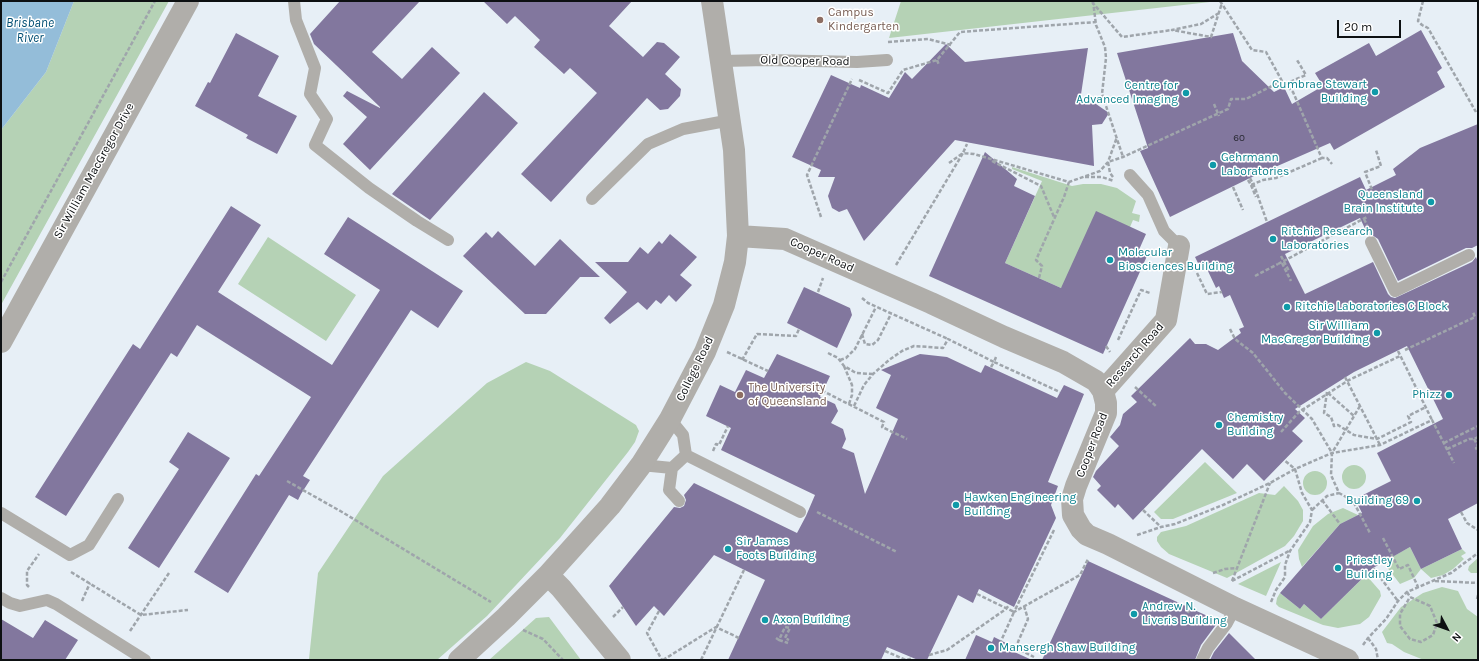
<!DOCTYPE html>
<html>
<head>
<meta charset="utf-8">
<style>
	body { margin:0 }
	#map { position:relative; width:1479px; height:661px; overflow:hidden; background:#e7eff6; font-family:Karla,sans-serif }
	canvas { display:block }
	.frame { position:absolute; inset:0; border:2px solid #0d1012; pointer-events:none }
	.north { position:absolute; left:1427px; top:609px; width:40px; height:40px; -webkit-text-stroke:3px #fff; paint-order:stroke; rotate:131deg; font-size:11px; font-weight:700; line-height:16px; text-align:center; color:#0d1012 }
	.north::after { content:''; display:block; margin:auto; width:14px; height:18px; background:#0d1012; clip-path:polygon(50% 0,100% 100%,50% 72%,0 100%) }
	.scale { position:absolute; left:1337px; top:20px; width:64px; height:18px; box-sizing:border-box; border:2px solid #0d1012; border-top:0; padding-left:5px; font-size:12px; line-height:14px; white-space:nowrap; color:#0d1012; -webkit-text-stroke:3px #fff; paint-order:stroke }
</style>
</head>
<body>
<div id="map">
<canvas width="1479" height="661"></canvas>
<div class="frame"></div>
<div class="north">N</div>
<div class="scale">20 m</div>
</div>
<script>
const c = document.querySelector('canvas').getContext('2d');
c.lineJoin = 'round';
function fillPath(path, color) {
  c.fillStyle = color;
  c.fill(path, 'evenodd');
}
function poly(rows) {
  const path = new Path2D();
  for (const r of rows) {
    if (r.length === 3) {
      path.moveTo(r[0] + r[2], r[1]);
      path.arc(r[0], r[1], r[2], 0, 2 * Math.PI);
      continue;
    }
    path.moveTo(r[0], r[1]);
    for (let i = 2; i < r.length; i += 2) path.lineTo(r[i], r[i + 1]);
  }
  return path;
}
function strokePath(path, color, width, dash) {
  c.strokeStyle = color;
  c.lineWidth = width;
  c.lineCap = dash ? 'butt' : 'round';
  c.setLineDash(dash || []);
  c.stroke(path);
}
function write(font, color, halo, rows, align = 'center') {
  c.font = font + ' Karla,sans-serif';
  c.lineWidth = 3;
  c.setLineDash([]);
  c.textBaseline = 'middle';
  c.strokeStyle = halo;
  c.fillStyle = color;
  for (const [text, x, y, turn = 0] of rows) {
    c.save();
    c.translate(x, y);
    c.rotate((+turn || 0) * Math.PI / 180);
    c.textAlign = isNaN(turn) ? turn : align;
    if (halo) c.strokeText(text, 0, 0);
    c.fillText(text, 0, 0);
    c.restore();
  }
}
fillPath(poly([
	[74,1,169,1,1,305,1,130,46,72],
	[901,1,1219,1,889,38],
	[1012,167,1072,186,1083,184,1101,184,1117,188,1136,201,1132,213,1140,215,1139,222,1133,220,1130,227,1061,288,1005,263,1042,181,1012,169],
	[268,237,356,295,326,341,238,284],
	[526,362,550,371,636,425,639,431,635,442,628,452,560,538,487,616,437,660,311,660,309,659,318,573,383,476,487,383],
	[1205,462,1237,493,1173,519,1161,519,1154,512],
	[1354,477,12],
	[1315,483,12],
	[1284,486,1298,501,1303,510,1303,521,1294,536,1285,546,1227,578,1169,554,1161,547,1157,541,1157,537,1161,532,1186,526,1259,493,1275,495],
	[1343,508,1358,515,1340,524,1302,567,1299,559,1298,550,1313,526,1328,514],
	[1410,547,1421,569,1462,549,1466,553,1461,556,1464,559,1453,569,1443,575,1431,578,1421,569,1414,578,1400,584,1383,562],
	[1478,558,1478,573,1471,573,1468,570,1469,566],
	[1281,562,1266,596,1238,584],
	[1366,575,1380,591,1381,596,1369,617,1360,624,1338,628,1323,625,1279,607,1276,604,1277,598,1280,593,1300,609,1304,604,1321,619],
	[1442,587,1458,591,1467,609,1478,617,1478,660,1424,660,1404,652,1392,644,1387,643,1382,632,1401,607,1423,593],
	[549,617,581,660,489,660,536,618]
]), '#b5d2b5');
fillPath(poly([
	[1,1,74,1,46,72,1,130]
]), '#94bdd9');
fillPath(poly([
	[340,1,420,1,372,52,402,79,432,47,460,73,370,170,343,144,367,117,343,96,347,91,380,108,380,107,314,44,310,34],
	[483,1,632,1,609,26,643,57,657,42,664,43,680,57,665,74,681,89,680,96,668,109,660,110,647,98,551,202,521,174,597,93,570,68,564,74,534,47,540,40,515,16,507,24],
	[1421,30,1442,68,1437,72,1445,87,1334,150,1330,143,1250,178,1170,217,1140,151,1148,148,1117,53,1233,33,1242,61,1274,92,1284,87,1292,104,1323,86,1315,73,1369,43,1376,56],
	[236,33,279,56,258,96,297,116,277,154,246,138,248,135,195,106,208,82,210,83],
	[946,44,965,62,1088,48,1080,101,1096,104,1109,113,1102,124,1092,125,1094,166,955,140,864,241,847,209,839,212,832,208,828,196,835,177,818,177,821,170,792,157,831,75,860,88,861,85,889,98,905,72,912,79],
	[484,92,518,123,430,220,392,194],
	[1478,124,1478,245,1472,248,1466,248,1398,281,1378,239,1372,235,1368,235,1360,218,1285,254,1305,294,1373,262,1388,294,1391,297,1395,298,1472,262,1476,257,1478,262,1478,503,1448,519,1462,549,1421,569,1410,547,1373,568,1321,619,1304,604,1300,609,1280,593,1340,524,1362,513,1355,499,1391,481,1377,453,1443,419,1407,346,1354,372,1295,409,1305,418,1292,431,1303,441,1264,481,1247,464,1233,479,1202,449,1133,520,1118,504,1115,508,1097,490,1101,486,1093,477,1096,471,1119,446,1110,437,1120,425,1123,414,1137,402,1131,396,1190,338,1195,344,1206,344,1218,350,1241,333,1239,329,1244,327,1230,295,1224,298,1219,286,1216,288,1207,269,1202,271,1195,257,1360,177,1366,190,1396,175,1393,169,1420,148],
	[985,152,1017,179,1014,186,1035,196,1005,263,1061,288,1096,211,1146,234,1138,252,1147,256,1103,354,929,276],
	[231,206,261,225,218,292,332,365,380,290,324,254,348,217,463,291,438,328,411,310,303,476,310,480,301,494,298,500,289,495,228,593,194,572,256,474,259,476,311,397,197,325,177,357,171,353,66,516,35,497,133,344,140,349],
	[498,231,535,266,560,239,600,277,580,277,546,314,525,314,463,256,486,232,492,238],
	[670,234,697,257,680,275,692,285,676,302,669,295,661,304,656,300,647,310,638,302,610,324,604,318,627,292,595,262,628,262,640,247,648,254,659,241,662,244],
	[804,287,850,308,852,315,837,348,787,323],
	[777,354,830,376,820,397,835,404,838,411,831,423,843,429,846,439,842,448,854,453,865,494,898,419,876,408,891,375,881,370,920,354,947,357,981,373,985,365,1057,398,1064,385,1084,394,1048,482,1058,486,1051,505,1056,518,1014,607,979,589,973,603,958,595,927,660,918,660,887,647,881,660,728,660,765,580,714,555,664,616,654,606,636,626,609,586,674,507,680,508,684,506,686,500,684,495,694,483,797,533,806,516,815,495,721,450,731,428,706,416,720,385,735,392,746,370,764,378],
	[188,432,230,458,159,568,128,548,179,469,169,462],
	[1088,561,1214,619,1218,622,1201,645,1195,660,1042,660],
	[1,619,33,638,45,620,78,640,65,660,1,660],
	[1229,633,1256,660,1210,660,1214,652],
	[976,635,992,642,994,637,1012,646,1010,650,1032,660,965,660]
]), '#82779e');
strokePath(poly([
	[1093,1,1096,25,1105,47,1106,58,1102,94,1123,157],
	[1220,1,1252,50,1266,52,1282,81,1293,92,1320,154,1322,158,1327,158,1332,164],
	[1423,1,1418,21,1422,25,1428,28,1476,112],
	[1092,2,1122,37,1172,30],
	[1219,13,1201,24,1172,30,1211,37,1222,3],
	[888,42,928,39,951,45],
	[937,60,939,65],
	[859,80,888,93,903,70,937,60,960,32,1096,22],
	[1285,84,1306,75,1297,60],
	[992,161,1041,186,1054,217],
	[949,163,963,153,967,144],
	[1085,177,1102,177,1114,181],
	[1113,177,1110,173,1108,162,1123,157,1228,109,1231,99,1246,99,1282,81],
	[1248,180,1251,185,1263,180,1276,178,1322,158],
	[1251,185,1256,197],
	[1233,187,1243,210],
	[1374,195,1365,172,1381,166,1376,150],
	[821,217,807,175,852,79],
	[1364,219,1367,225],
	[1282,263,1291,281],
	[896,265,963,153,974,154,1069,182,1100,171,1108,162,1117,137],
	[1197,273,1207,294,1222,292],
	[1255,276,1278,264],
	[1039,278,1042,266,1036,260,1064,197,1069,182],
	[1,282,155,1],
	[818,292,823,278],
	[862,298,868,303,948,339],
	[1230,329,1235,339,1253,353,1285,393,1312,419,1332,453],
	[862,334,865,344,872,345,878,340,891,314],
	[1118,340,1141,290,1150,293],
	[1106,346,1110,352],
	[1405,350,1475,317,1473,312],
	[1398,351,1432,420],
	[727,352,768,371],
	[828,353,838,358,844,366,856,373,873,374],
	[742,360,757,334,796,336,799,329],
	[840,360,846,358,855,349,876,307],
	[844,366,852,385,852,395,849,404],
	[991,367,994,362,1060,392],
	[1345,377,1380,445],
	[811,385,884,422,882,427,907,439],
	[1135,387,1157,407],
	[1327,392,1324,413,1331,417,1334,426,1338,425,1354,435,1377,439,1411,422,1408,416,1426,407],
	[1328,393,1354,416],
	[854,406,864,385,873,374,889,360,902,351,914,346,943,348,948,339,994,362,996,357],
	[1360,406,1332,453,1331,475,1339,493,1353,501,1370,533],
	[1474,439,1478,446],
	[1444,443,1478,426],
	[1478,447,1476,448,1478,452],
	[1447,449,1469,439,1474,439,1478,437],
	[713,451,716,444,719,445,728,426],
	[287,481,342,512,491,602],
	[1322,500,1340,524],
	[1143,510,1161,527],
	[1312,510,1327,496,1339,493],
	[817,512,897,552],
	[1461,512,1467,523,1478,530],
	[1054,530,1014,612,1080,575,1088,559],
	[1137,535,1161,527,1175,524,1223,505,1270,483,1295,469,1332,453,1380,445,1432,420,1454,463],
	[1383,538,1399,569,1408,565,1418,587],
	[1373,568,1398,601],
	[71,572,141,615,188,610],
	[1213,573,1225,569,1237,568],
	[1232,581,1270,483],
	[1232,581,1289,551],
	[1435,581,1478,583],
	[29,587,27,585,27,571,39,554],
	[1407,592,1410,597,1430,606,1437,623,1433,635,1421,642,1410,639,1400,626,1400,614,1410,597],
	[977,594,1014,612,1001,641],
	[1477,599,1478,595],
	[82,601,90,583],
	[1271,602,1276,590,1285,577,1285,565,1290,551,1310,522,1312,510,1302,493,1295,469,1284,460],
	[1024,606,1028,619,1018,642,1018,649,1034,657],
	[659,611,647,633,662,660],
	[613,617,623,607],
	[1183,624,1190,608],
	[523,630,543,639,563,660],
	[130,631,169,573],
	[776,638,779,640,785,627,790,628,785,638,789,640],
	[1368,638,1376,649,1378,660],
	[779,640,788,643],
	[1363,645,1368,638,1386,619,1398,601,1407,592,1451,573,1478,553],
	[885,651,906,660,913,658],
	[929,655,947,650,1006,609,1009,605],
	[663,660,716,627,739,638],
	[701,660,744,570]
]), '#9fa5ab', 2.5, [4, 2]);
strokePath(poly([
	[294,1,296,20,315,68,310,94,327,119,315,145,369,188,417,221,448,240],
	[722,61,767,60,857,62,887,60],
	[1130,175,1148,195,1164,231,1179,246],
	[592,199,648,144,683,129,731,120],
	[1371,242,1395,291,1469,255],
	[670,419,683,435,686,455,672,468,669,490,679,501],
	[686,455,800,512],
	[641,465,672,468],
	[1,513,70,555,89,545,118,499],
	[1,598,10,603,20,606,47,600,56,604,145,660],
	[1202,660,1208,648,1227,623,1235,608]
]), '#b0aeaa', 12);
strokePath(poly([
	[738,236,785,239,931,303,1004,337,1063,362,1096,381,1103,391,1106,403,1106,413,1076,486,1072,499,1073,515,1081,529,1087,535,1108,544,1235,608,1348,660],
	[1,342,188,1],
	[1103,391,1166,320,1179,246],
	[548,575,561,588,620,660],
	[459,660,506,617,548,575,610,506,641,465,670,419,705,352,724,305,735,262,738,236,734,150,712,1]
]), '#b0aeaa', 22);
strokePath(poly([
	[1214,104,1219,116],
	[1250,178,1255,188,1267,222],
	[1281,256,1289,271],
	[1278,264,1367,217],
	[1281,432,1299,412,1349,380,1400,356]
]), '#9fa5ab', 2.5, [4, 2]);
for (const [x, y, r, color] of [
	[820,20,4,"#8d6e63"],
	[1375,92,4,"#0f9aa8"],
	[1186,93,4,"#0f9aa8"],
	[1213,165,4,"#0f9aa8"],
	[1431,202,4,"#0f9aa8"],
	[1273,239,4,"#0f9aa8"],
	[1110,260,4,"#0f9aa8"],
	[1287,307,4,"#0f9aa8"],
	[1377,333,4,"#0f9aa8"],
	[740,395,4,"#8d6e63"],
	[1449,395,4,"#0f9aa8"],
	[1219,425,4,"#0f9aa8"],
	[1417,501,4,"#0f9aa8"],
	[956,505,4,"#0f9aa8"],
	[728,549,4,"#0f9aa8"],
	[1338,568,4,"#0f9aa8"],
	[1134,614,4,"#0f9aa8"],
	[765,620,4,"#0f9aa8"],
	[991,648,4,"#0f9aa8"]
]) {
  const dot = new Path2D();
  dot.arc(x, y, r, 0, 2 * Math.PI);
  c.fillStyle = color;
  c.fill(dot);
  strokePath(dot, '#fff', 1.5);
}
write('10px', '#2a2a35', null, [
	["60",1239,138]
]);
write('12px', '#785e54', '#fff', [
	["Campus",828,13],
	["Kindergarten",828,27],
	["The University",748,388],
	["of Queensland",748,402]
], 'left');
write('12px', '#0d1012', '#fff', [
	["Old Cooper Road",805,61,1],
	["Sir William MacGregor Drive",94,171,-61],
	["Cooper Road",822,255,24],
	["Research Road",1135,355,-49],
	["College Road",695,369,-64],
	["Cooper Road",1092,445,-69]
]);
write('12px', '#0d838f', '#fff', [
	["Cumbrae Stewart",1367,85,"right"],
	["Building",1367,99,"right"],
	["Centre for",1178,86,"right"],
	["Advanced Imaging",1178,100,"right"],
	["Gehrmann",1221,158],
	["Laboratories",1221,172],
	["Queensland",1423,195,"right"],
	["Brain Institute",1423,209,"right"],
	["Ritchie Research",1281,232],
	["Laboratories",1281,246],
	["Molecular",1118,253],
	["Biosciences Building",1118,267],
	["Ritchie Laboratories C Block",1295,307],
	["Sir William",1369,326,"right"],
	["MacGregor Building",1369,340,"right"],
	["Phizz",1441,395,"right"],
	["Chemistry",1227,418],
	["Building",1227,432],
	["Hawken Engineering",964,498],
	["Building",964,512],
	["Building 69",1409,501,"right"],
	["Sir James",736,542],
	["Foots Building",736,556],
	["Priestley",1346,561],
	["Building",1346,575],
	["Andrew N.",1142,607],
	["Liveris Building",1142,621],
	["Axon Building",773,620],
	["Mansergh Shaw Building",999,648]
], 'left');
write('italic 13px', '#004e73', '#fff', [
	["Brisbane",30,23],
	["River",30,38]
]);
</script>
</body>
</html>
